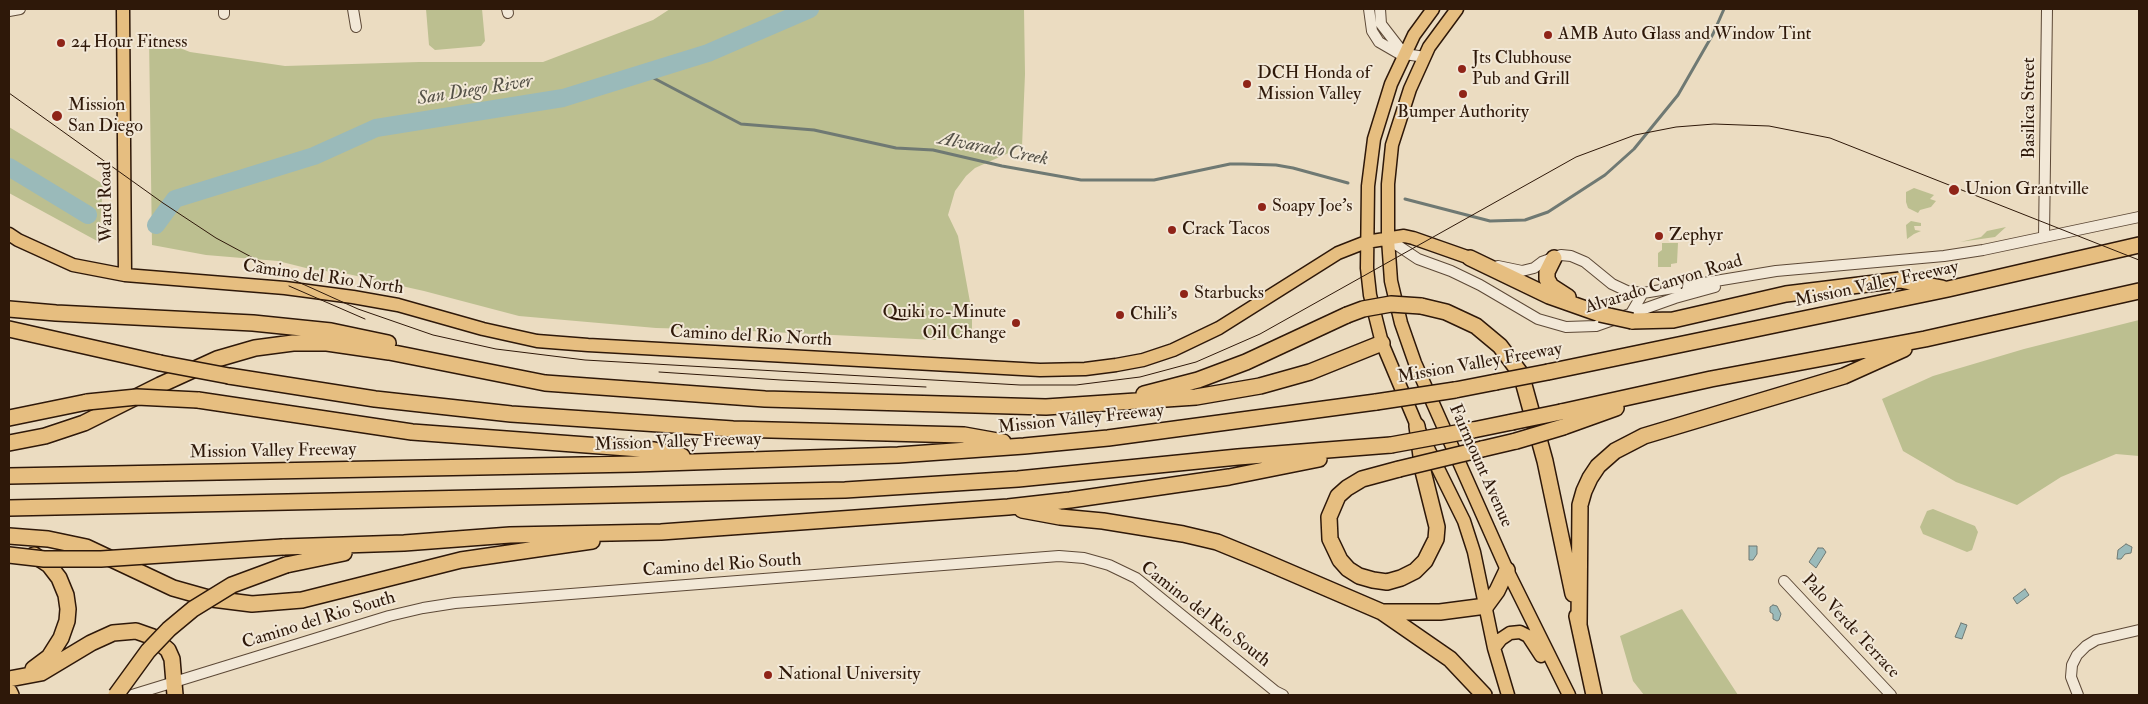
<!DOCTYPE html>
<html>
<head>
<meta charset="utf-8">
<style>
	body { margin:0 }
	#map { position:relative; width:2148px; height:704px; overflow:hidden; background:#ebdcc1; font-family:"IM FELL Double Pica",serif }
	canvas { display:block }
	.frame { position:absolute; inset:0; border:10px solid #2e1809; pointer-events:none }
</style>
</head>
<body>
<div id="map">
<canvas width="2148" height="704"></canvas>
<div class="frame"></div>
</div>
<script>
const c = document.querySelector('canvas').getContext('2d');
c.lineJoin = 'round';
function fillPath(path, color) {
  c.fillStyle = color;
  c.fill(path, 'evenodd');
}
function poly(rows) {
  const path = new Path2D();
  for (const r of rows) {
    path.moveTo(r[0], r[1]);
    for (let i = 2; i < r.length; i += 2) path.lineTo(r[i], r[i + 1]);
  }
  return path;
}
function strokePath(path, color, width, dash) {
  c.strokeStyle = color;
  c.lineWidth = width;
  c.lineCap = dash ? 'butt' : 'round';
  c.setLineDash(dash || []);
  c.stroke(path);
}
function write(font, color, halo, rows, align = 'center') {
  c.font = font + ' "IM FELL Double Pica",serif';
  c.lineWidth = 4;
  c.setLineDash([]);
  c.textBaseline = 'middle';
  c.strokeStyle = halo;
  c.fillStyle = color;
  for (const [text, x, y, turn = 0] of rows) {
    c.save();
    c.translate(x, y);
    c.rotate((+turn || 0) * Math.PI / 180);
    c.textAlign = isNaN(turn) ? turn : align;
    if (halo) c.strokeText(text, 0, 0);
    c.fillText(text, 0, 0);
    c.restore();
  }
}
fillPath(poly([
	[426,9,482,9,485,41,481,46,435,50,429,45],
	[670,9,1024,9,1025,74,1022,147,975,168,966,176,955,191,948,215,958,236,972,313,972,337,936,340,730,330,656,328,519,316,424,291,348,274,310,269,278,261,206,255,152,245,149,36,190,52,285,66,419,62,543,62,653,20],
	[9,127,103,184,99,242,9,193],
	[1914,188,1934,195,1930,199,1936,201,1931,207,1920,210,1918,213,1908,208,1906,202,1906,192],
	[1911,221,1921,223,1921,226,1914,226,1915,230,1921,231,1914,234,1907,239,1906,225],
	[2006,227,1995,237,1960,242,1981,237,1987,231],
	[1662,243,1678,243,1677,263,1671,264,1671,267,1658,267,1658,253,1662,250],
	[2139,320,2139,456,2116,454,2061,477,2017,505,1956,482,1903,451,1882,399,1933,376,2024,349],
	[1933,509,1975,526,1978,532,1972,550,1967,552,1923,534,1920,527,1927,511],
	[1682,609,1738,695,1644,695,1633,681,1620,636]
]), '#bcbf90');
const water = poly([
	[2126,544,2132,547,2131,553,2125,554,2121,559,2117,559,2118,550,2126,544],
	[1749,546,1757,546,1757,554,1753,560,1749,560,1749,546],
	[1818,548,1823,548,1826,552,1816,568,1809,562,1818,548],
	[2025,589,2029,595,2017,604,2013,598,2025,589],
	[1773,605,1777,606,1781,614,1779,620,1777,621,1773,619,1773,614,1770,612,1770,607,1773,605],
	[1961,623,1967,625,1962,639,1955,637,1961,623]
]);
fillPath(water, '#9ababa');
strokePath(water, '#6f7973', 1);
strokePath(poly([
	[644,73,741,124,814,130,896,148,933,150,1002,166,1081,180,1154,180,1230,164,1243,164,1276,165,1293,168,1348,183],
	[1405,199,1490,221,1525,220,1548,212,1605,175,1634,149,1678,95,1713,34,1724,9]
]), '#6f7973', 3);
strokePath(poly([
	[9,167,88,215],
	[156,225,175,199,314,156,376,128,563,98,708,53,810,9]
]), '#9ababa', 18);
const minor = poly([
	[224,9,224,14],
	[353,9,356,27],
	[507,9,508,13],
	[1369,9,1372,31,1379,42,1398,53,1425,57],
	[1380,9,1381,24,1405,55],
	[9,11,20,9],
	[2044,237,2047,9],
	[1388,239,1418,259,1451,271,1480,285,1538,319,1566,327,1596,326,1675,298,1715,287],
	[1498,266,1522,271,1534,268,1542,262,1561,255,1571,256,1585,262,1612,284,1627,291,1643,293,1776,271,1944,256,1983,250,2139,217],
	[1630,315,1643,293],
	[1784,581,1891,695],
	[132,695,389,616,423,608,455,603,1059,556,1084,558,1109,565,1136,578,1275,691,1283,695],
	[2078,695,2071,677,2072,665,2077,655,2086,646,2096,640,2139,630]
]);
const major = poly([
	[123,9,125,275],
	[1433,9,1414,35,1391,84,1374,139,1368,186,1367,268,1370,295,1382,343,1417,426,1464,521,1474,552,1494,648,1508,695],
	[1457,9,1429,47,1410,89,1392,145,1388,184,1388,239,1391,281,1401,323,1415,363,1507,570,1569,695],
	[9,234,18,240,73,265,125,275,285,288,353,297,398,305,483,329,537,341,588,345,1040,370,1085,369,1116,365,1143,360,1173,350,1219,328,1338,253,1366,242,1404,236,1413,238,1470,258],
	[1494,648,1501,639,1510,633,1520,632,1528,636,1541,656]
]);
const highway = poly([
	[1470,258,1549,296,1600,314],
	[1554,258,1547,272,1547,279,1551,286,1568,297],
	[1421,306,1446,312,1476,326,1500,346,1521,374,1545,461,1573,594],
	[9,309,56,313,253,323,331,331,388,343],
	[1632,321,1673,320,1786,294,1900,280,1942,288],
	[9,329,160,363],
	[1548,372,1948,289,2139,245],
	[229,376,375,399,511,414,733,429,964,435,1003,442],
	[1455,390,1496,382],
	[1144,394,1198,380,1246,362,1347,315],
	[198,400,412,432,654,450,682,456],
	[1561,412,1711,379,1925,339,2139,291],
	[9,418,87,402],
	[1563,427,1616,408],
	[1473,430,1512,422],
	[9,443,45,436,84,423,160,385,217,359,255,348,293,343,327,343,389,352,545,383,765,399,1046,407,1196,397,1260,386,1310,372,1382,343],
	[1482,449,1516,441],
	[1399,469,1362,479,1347,488,1338,496,1329,517,1330,539,1340,560,1348,569,1359,576,1373,580,1387,582,1401,578,1415,571,1425,561,1436,539,1437,527,1423,471,1417,426],
	[9,476,635,464,898,455,1024,446,1108,438,1376,402],
	[9,508,845,490,1018,479,1238,457,1391,445],
	[1022,510,1060,517,1103,521,1183,534,1217,542,1261,560,1382,612,1450,659,1484,695],
	[9,536,48,539,86,547,173,588,212,599,252,604,302,600,461,560,592,541],
	[283,547,404,543,510,535,661,532,1008,507,1070,500,1229,477,1319,459],
	[286,565,344,553],
	[1382,612,1440,612,1486,606,1497,591,1507,570],
	[1577,616,1594,695],
	[1579,625,1580,505,1584,491,1590,478,1598,466,1615,451,1644,436,1844,376,1904,349],
	[33,669,49,657,61,638,67,621,68,609,66,595,59,578,49,565,34,555],
	[9,679,41,673,91,643,113,633,136,631,153,637,168,650,172,659,175,695],
	[9,691,11,695]
]);
strokePath(minor, '#5d4937', 12);
strokePath(major, '#2e1809', 15);
strokePath(highway, '#2e1809', 18);
strokePath(minor, '#f2e8d7', 10);
strokePath(major, '#e6be80', 12);
strokePath(highway, '#e6be80', 15);
strokePath(poly([
	[9,93,163,203,216,238,296,281,358,309,433,335,496,349,585,360,1020,385,1076,385,1140,377,1196,362,1260,334,1576,157,1635,135,1676,127,1714,124,1769,126,1830,138,2139,260],
	[289,286,365,319],
	[659,372,781,380,926,387]
]), '#2e1809', 1);
const highwayBridge = poly([
	[1600,314,1632,321],
	[1347,315,1363,309,1391,304,1421,306],
	[160,363,229,376],
	[1496,382,1548,372],
	[87,402,137,397,198,400],
	[1376,402,1455,390],
	[1512,422,1561,412],
	[1516,441,1563,427],
	[1391,445,1473,430],
	[1399,469,1482,449],
	[9,555,44,559,101,559,283,547],
	[116,695,148,651,169,629,193,609,232,585,286,565]
]);
strokePath(highwayBridge, '#2e1809', 18, []);
strokePath(highwayBridge, '#e6be80', 15);
for (const [x, y, r, color] of [
	[1548,35,5,"#8f2418"],
	[61,43,5,"#8f2418"],
	[1462,69,5,"#8f2418"],
	[1247,84,5,"#8f2418"],
	[1463,94,5,"#8f2418"],
	[57,116,6,"#8f2418"],
	[1954,190,6,"#8f2418"],
	[1262,207,5,"#8f2418"],
	[1172,230,5,"#8f2418"],
	[1659,236,5,"#8f2418"],
	[1184,294,5,"#8f2418"],
	[1120,315,5,"#8f2418"],
	[1016,323,5,"#8f2418"],
	[768,675,5,"#8f2418"]
]) {
  const dot = new Path2D();
  dot.arc(x, y, r, 0, 2 * Math.PI);
  c.fillStyle = color;
  c.fill(dot);
  strokePath(dot, '#f2e8d7', 2);
}
write('18px', '#2e1809', '#f2e8d7', [
	["AMB Auto Glass and Window Tint",1558,35],
	["24 Hour Fitness",71,43],
	["Jts Clubhouse",1472,59],
	["Pub and Grill",1472,80],
	["DCH Honda of",1257,74],
	["Mission Valley",1257,95],
	["Mission",68,106],
	["San Diego",68,127],
	["Bumper Authority",1463,113,"center"],
	["Union Grantville",1965,190],
	["Soapy Joe's",1272,207],
	["Crack Tacos",1182,230],
	["Zephyr",1669,236],
	["Starbucks",1194,294],
	["Quiki 10-Minute",1006,313,"right"],
	["Oil Change",1006,334,"right"],
	["Chili's",1130,315],
	["National University",778,675]
], 'left');
write('18px', '#2e1809', '#f2e8d7', [
	["Basilica Street",2030,108,-90],
	["Ward Road",107,202,-91],
	["Camino del Rio North",323,278,8],
	["Alvarado Canyon Road",1664,285,-17],
	["Mission Valley Freeway",1877,285,-12],
	["Camino del Rio North",751,337,3],
	["Mission Valley Freeway",1480,364,-10],
	["Mission Valley Freeway",1081,420,-6],
	["Mission Valley Freeway",678,443,-2],
	["Mission Valley Freeway",273,452,-1],
	["Fairmount Avenue",1480,466,66],
	["Camino del Rio South",722,566,-4],
	["Camino del Rio South",1205,615,38],
	["Camino del Rio South",319,621,-17],
	["Palo Verde Terrace",1850,627,47]
]);
write('italic 19px', '#545147', '#f2e8d7', [
	["San Diego River",475,91,-9],
	["Alvarado Creek",993,150,11]
]);
</script>
</body>
</html>
